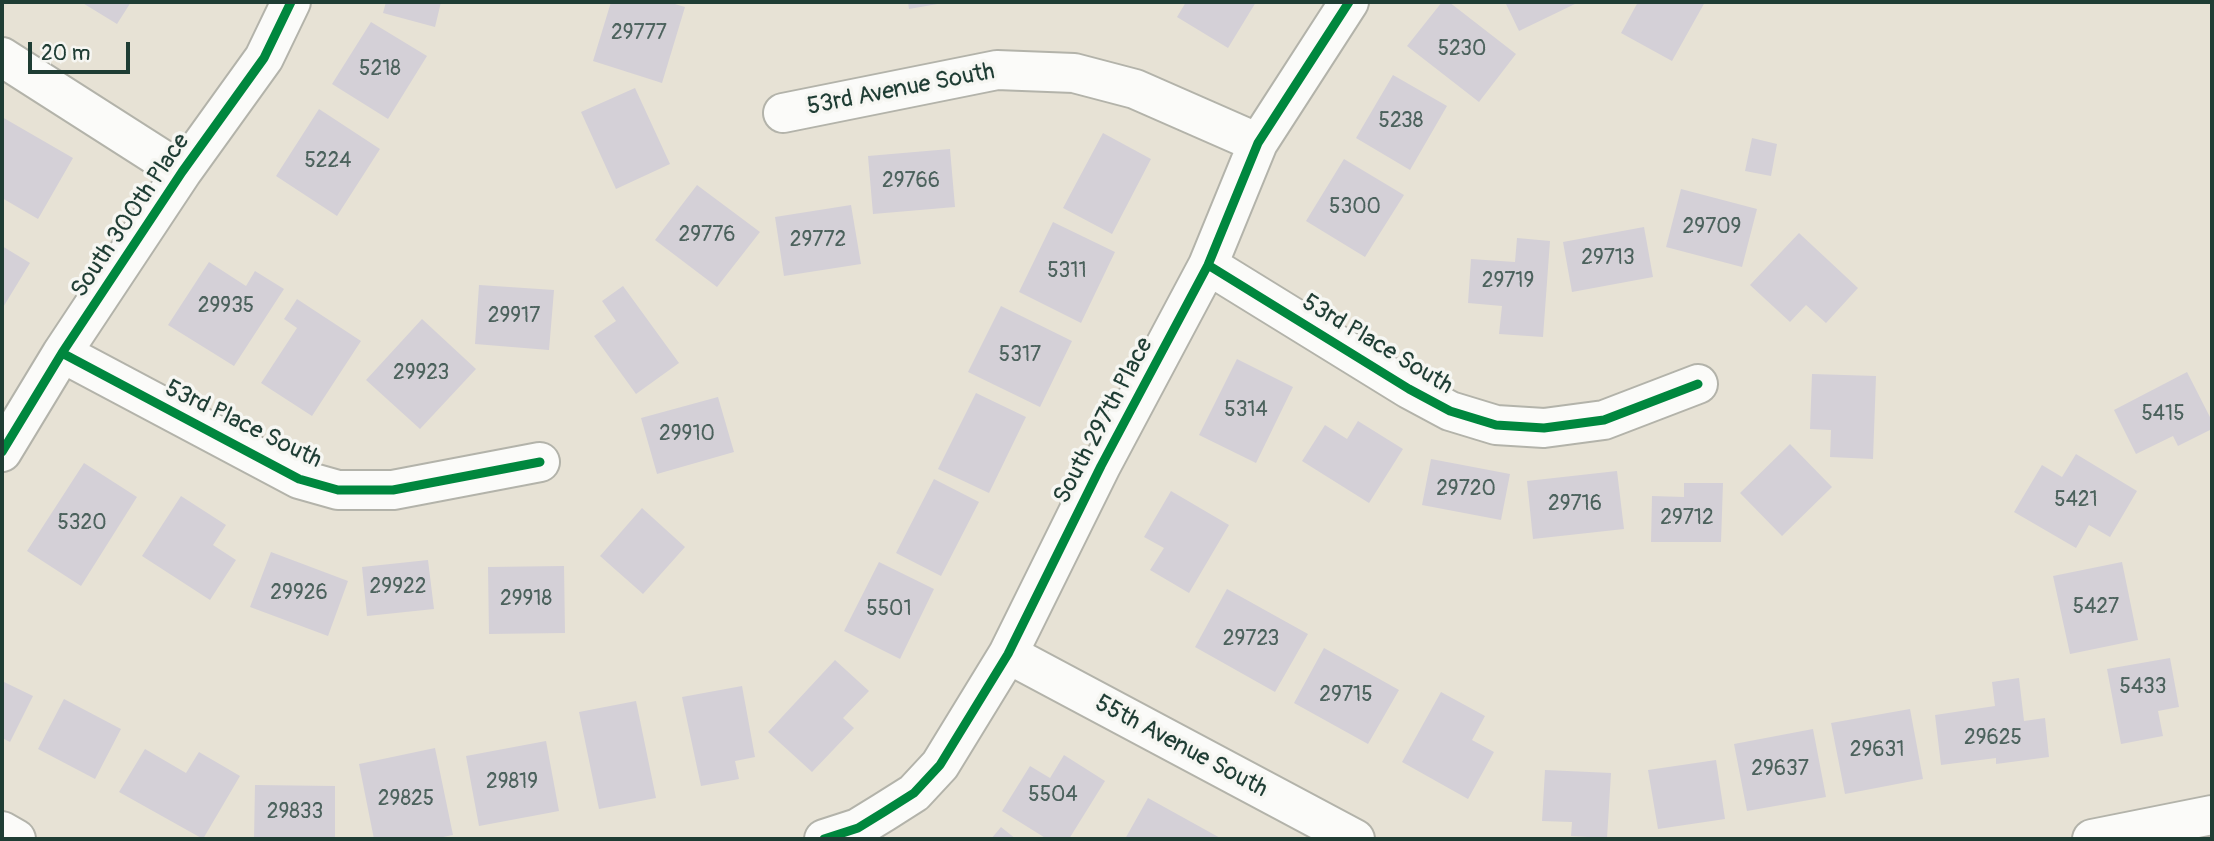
<!DOCTYPE html>
<html>
<head>
<meta charset="utf-8">
<style>
	body { margin:0 }
	#map { position:relative; width:2214px; height:841px; overflow:hidden; background:#e7e2d5; font-family:Pangolin,sans-serif }
	canvas { display:block }
	.frame { position:absolute; inset:0; border:4px solid #1f3d34; pointer-events:none }
	.scale { position:absolute; left:28px; top:42px; width:102px; height:32px; box-sizing:border-box; border:4px solid #1f3d34; border-top:0; padding-left:9px; font-size:21px; line-height:24px; white-space:nowrap; color:#1f3d34; -webkit-text-stroke:5px #f6f6f2; paint-order:stroke }
</style>
</head>
<body>
<div id="map">
<canvas width="2214" height="841"></canvas>
<div class="frame"></div>
<div class="scale">20 m</div>
</div>
<script>
const c = document.querySelector('canvas').getContext('2d');
c.lineJoin = 'round';
function fillPath(path, color) {
  c.fillStyle = color;
  c.fill(path, 'evenodd');
}
function poly(rows) {
  const path = new Path2D();
  for (const r of rows) {
    path.moveTo(r[0], r[1]);
    for (let i = 2; i < r.length; i += 2) path.lineTo(r[i], r[i + 1]);
  }
  return path;
}
function strokePath(path, color, width, dash) {
  c.strokeStyle = color;
  c.lineWidth = width;
  c.lineCap = dash ? 'butt' : 'round';
  c.setLineDash(dash || []);
  c.stroke(path);
}
function write(font, color, halo, rows, align = 'center') {
  c.font = font + ' Pangolin,sans-serif';
  c.lineWidth = 7;
  c.setLineDash([]);
  c.textBaseline = 'middle';
  c.strokeStyle = halo;
  c.fillStyle = color;
  for (const [text, x, y, turn = 0] of rows) {
    c.save();
    c.translate(x, y);
    c.rotate((+turn || 0) * Math.PI / 180);
    c.textAlign = isNaN(turn) ? turn : align;
    if (halo) c.strokeText(text, 0, 0);
    c.fillText(text, 0, 0);
    c.restore();
  }
}
fillPath(poly([
	[81,2,131,2,117,24],
	[386,2,441,2,435,27,383,13],
	[611,2,668,2,685,7,662,83,593,61],
	[908,2,943,2,943,3,909,9],
	[1186,2,1256,2,1228,48,1177,17],
	[1442,2,1449,2,1516,54,1479,102,1407,46],
	[1505,2,1579,2,1519,31],
	[1638,2,1705,2,1672,61,1621,33],
	[371,22,427,56,388,119,332,84],
	[1393,75,1447,106,1410,170,1356,138],
	[635,88,670,164,616,189,581,112],
	[319,109,380,149,337,216,276,176],
	[2,117,73,158,38,219,2,198],
	[1103,133,1151,159,1112,234,1063,208],
	[1752,138,1777,144,1771,176,1745,171],
	[950,149,955,207,873,214,868,156],
	[1344,159,1404,195,1365,257,1306,221],
	[697,185,760,232,717,287,655,240],
	[1681,189,1757,209,1742,267,1666,247],
	[851,205,861,264,784,276,775,217],
	[1053,222,1115,252,1081,323,1019,292],
	[1644,227,1653,277,1572,292,1563,242],
	[1799,233,1858,288,1826,323,1806,305,1790,322,1750,285],
	[1517,238,1550,241,1543,337,1499,334,1502,306,1468,303,1471,259,1515,262],
	[2,246,30,263,2,309],
	[209,262,246,286,255,271,284,289,234,366,168,325],
	[479,285,554,290,549,350,475,344],
	[623,286,679,363,636,394,594,336,616,321,602,301],
	[297,299,361,341,312,416,261,383,297,328,284,319],
	[1001,306,1072,341,1040,407,968,372],
	[422,319,476,369,420,429,366,380],
	[1237,359,1293,387,1256,463,1199,435],
	[2187,372,2212,421,2212,429,2178,446,2173,436,2136,454,2114,410],
	[1812,374,1876,376,1873,459,1830,457,1831,430,1810,429],
	[976,393,1026,417,989,493,938,469],
	[718,397,734,452,657,474,641,418],
	[1358,421,1403,449,1369,503,1302,461,1325,425,1347,439],
	[1790,444,1832,487,1782,536,1740,493],
	[2076,454,2137,491,2110,537,2089,525,2076,548,2014,512,2042,465,2062,477],
	[1431,459,1510,474,1501,520,1422,505],
	[84,463,137,497,81,586,27,551],
	[1617,471,1624,529,1533,539,1527,481],
	[934,479,979,502,941,576,896,553],
	[1684,483,1723,483,1721,542,1651,542,1652,496,1684,497],
	[1171,491,1229,525,1189,593,1150,570,1164,548,1144,537],
	[181,496,226,525,213,545,236,560,210,600,142,556],
	[642,508,685,547,643,594,600,556],
	[271,552,348,581,328,636,250,607],
	[428,560,434,609,367,616,362,567],
	[879,562,934,589,900,659,844,631],
	[2122,562,2138,640,2070,654,2053,576],
	[564,566,565,633,489,634,488,567],
	[1227,589,1308,634,1275,692,1195,647],
	[1324,648,1399,690,1368,744,1294,703],
	[2170,658,2179,707,2158,711,2163,736,2121,744,2107,669],
	[835,660,869,691,843,718,854,728,812,772,768,732],
	[2019,678,2024,721,2045,718,2049,757,1996,764,1996,758,1941,765,1935,715,1995,706,1992,682],
	[2,681,33,696,10,742,2,738],
	[742,686,755,757,735,761,739,779,701,786,682,697],
	[1441,692,1485,716,1472,740,1494,752,1468,799,1402,762],
	[64,699,121,729,95,779,38,749],
	[636,701,656,798,599,809,579,712],
	[1910,709,1923,779,1845,794,1831,723],
	[1813,729,1826,797,1747,811,1734,744],
	[546,741,559,811,479,826,466,756],
	[435,748,453,835,433,839,374,839,359,764],
	[145,749,186,773,199,752,240,776,203,839,119,792],
	[1064,755,1105,781,1069,839,1047,839,1002,811,1030,766,1050,778],
	[1716,760,1725,819,1658,829,1648,770],
	[1545,770,1611,773,1607,838,1571,836,1572,822,1542,821],
	[255,785,335,786,335,839,254,839],
	[1148,798,1222,839,1125,839],
	[1001,827,1016,839,991,839]
]), '#d4d0d7');
const minor = poly([
	[2,57,182,172],
	[783,113,997,70,1074,73,1135,89,1258,143],
	[1208,265,1409,389,1450,411,1496,425,1544,428,1604,420,1698,384],
	[62,353,299,479,338,490,393,490,540,462],
	[2,452,62,353,182,172,264,58,291,2],
	[1008,654,1355,839],
	[2,831,16,839],
	[824,839,858,828,884,812,914,793,940,765,1008,654,1101,466,1208,265,1258,143,1349,2],
	[2092,839,2212,815]
]);
strokePath(minor, '#b3b3aa', 42);
strokePath(minor, '#fbfbf9', 38);
strokePath(poly([
	[1208,265,1409,389,1450,411,1496,425,1544,428,1604,420,1698,384],
	[62,353,299,479,338,490,393,490,540,462],
	[2,452,62,353,182,172,264,58,291,2],
	[824,839,858,828,884,812,914,793,940,765,1008,654,1101,466,1208,265,1258,143,1349,2]
]), '#00873e', 9);
write('21px', '#4c625d', null, [
	["29777",639,34],
	["5230",1462,50],
	["5218",380,70],
	["5238",1401,122],
	["5224",328,162],
	["29766",911,182],
	["5300",1355,208],
	["29709",1712,228],
	["29776",707,236],
	["29772",818,241],
	["29713",1608,259],
	["5311",1067,272],
	["29719",1508,282],
	["29935",226,307],
	["29917",514,317],
	["5317",1020,356],
	["29923",421,374],
	["5314",1246,411],
	["5415",2163,415],
	["29910",687,435],
	["29720",1466,490],
	["5421",2076,501],
	["29716",1575,505],
	["29712",1687,519],
	["5320",82,524],
	["29922",398,588],
	["29926",299,594],
	["29918",526,600],
	["5427",2096,608],
	["5501",889,610],
	["29723",1251,640],
	["5433",2143,688],
	["29715",1346,696],
	["29625",1993,739],
	["29631",1877,751],
	["29637",1780,770],
	["29819",512,783],
	["5504",1053,796],
	["29825",406,800],
	["29833",295,813]
]);
write('24px', '#1f3d34', '#f6f6f2', [
	["53rd Avenue South",901,90,-11],
	["South 300th Place",131,216,-56],
	["53rd Place South",1377,345,31],
	["South 297th Place",1104,421,-62],
	["53rd Place South",243,425,26],
	["55th Avenue South",1181,747,28]
]);
</script>
</body>
</html>
